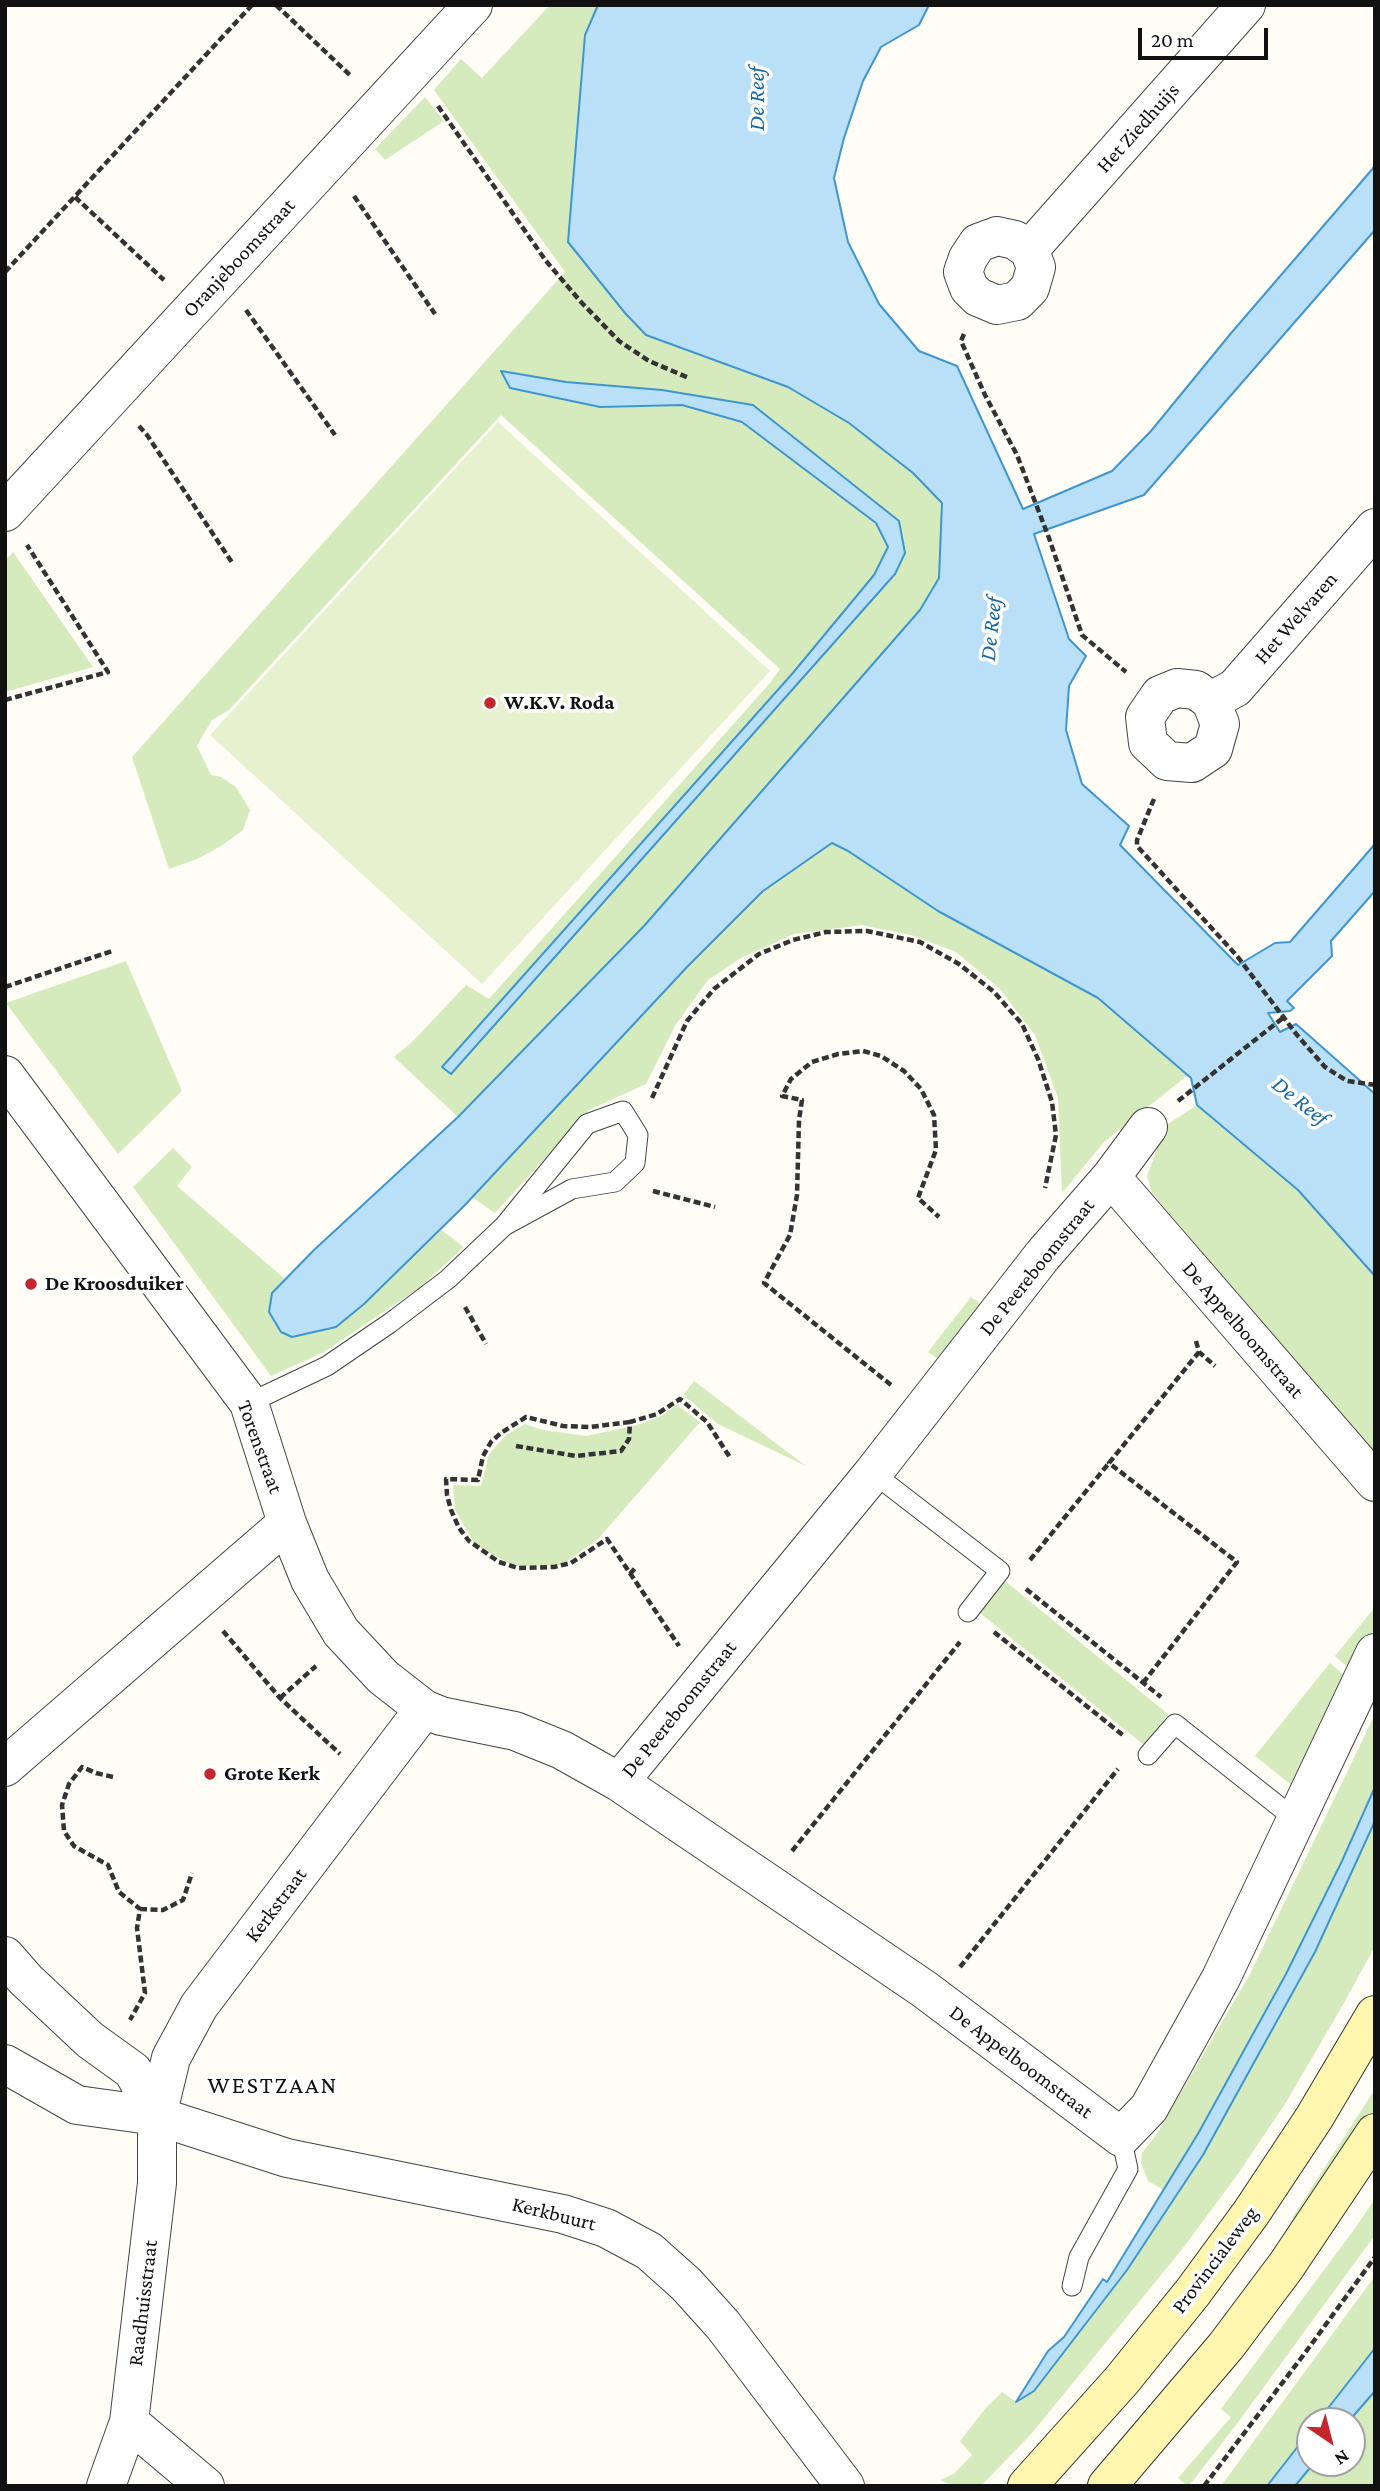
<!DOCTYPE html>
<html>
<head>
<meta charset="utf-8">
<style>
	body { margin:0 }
	#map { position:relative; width:1380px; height:2491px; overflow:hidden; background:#fffdf5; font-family:"Crimson Pro",serif }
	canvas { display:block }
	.frame { position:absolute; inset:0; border:7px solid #111; pointer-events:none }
	.north { position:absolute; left:1296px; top:2407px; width:70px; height:70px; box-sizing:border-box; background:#fff; border:2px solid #a0a0a0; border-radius:50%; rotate:145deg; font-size:19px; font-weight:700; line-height:28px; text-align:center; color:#111 }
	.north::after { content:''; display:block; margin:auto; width:24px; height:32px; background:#c4262e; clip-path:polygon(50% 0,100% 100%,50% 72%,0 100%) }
	.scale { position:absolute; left:1138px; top:28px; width:130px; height:32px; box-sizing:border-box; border:4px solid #111; border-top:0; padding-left:9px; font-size:21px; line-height:24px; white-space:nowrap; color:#111; -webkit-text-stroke:5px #fff; paint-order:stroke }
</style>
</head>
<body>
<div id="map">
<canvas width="1380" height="2491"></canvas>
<div class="frame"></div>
<div class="north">N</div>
<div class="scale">20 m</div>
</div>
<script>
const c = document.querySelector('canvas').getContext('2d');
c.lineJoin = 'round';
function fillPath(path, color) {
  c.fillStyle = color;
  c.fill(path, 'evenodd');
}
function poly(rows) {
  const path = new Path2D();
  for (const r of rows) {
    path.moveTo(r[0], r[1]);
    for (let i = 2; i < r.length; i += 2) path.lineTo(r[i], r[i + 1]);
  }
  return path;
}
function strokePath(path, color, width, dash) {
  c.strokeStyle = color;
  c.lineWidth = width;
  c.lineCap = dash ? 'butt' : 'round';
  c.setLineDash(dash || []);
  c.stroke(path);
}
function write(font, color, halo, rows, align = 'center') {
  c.font = font + ' "Crimson Pro",serif';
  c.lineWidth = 7;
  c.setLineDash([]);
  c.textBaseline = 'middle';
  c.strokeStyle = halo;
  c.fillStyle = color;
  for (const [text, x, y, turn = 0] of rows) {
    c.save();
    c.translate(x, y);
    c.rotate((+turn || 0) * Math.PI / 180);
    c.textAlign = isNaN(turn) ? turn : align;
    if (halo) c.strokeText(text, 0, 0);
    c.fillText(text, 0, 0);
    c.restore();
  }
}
fillPath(poly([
	[550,5,598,5,585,35,568,242,625,313,646,335,788,387,849,423,913,473,942,503,939,578,920,610,644,926,458,1117,394,1057,412,1042,466,985,489,999,770,683,780,669,501,415,229,710,212,720,203,735,197,746,211,775,221,777,236,787,250,810,243,830,221,846,197,859,169,869,132,757,565,272,434,90,461,59,482,78],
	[502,372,566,382,753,405,899,521,905,553,895,574,451,1073,442,1067,792,674,874,575,889,547,876,523,742,422,682,405,600,407,511,388],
	[425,97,444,121,385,160,375,149],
	[13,552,93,667,5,692,5,561],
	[832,843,848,851,938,911,1098,998,1188,1075,1104,1142,1062,1193,1058,1098,1035,1035,1000,989,956,952,914,936,862,925,794,934,741,958,708,980,676,1024,646,1084,589,1110,495,1213,472,1197,687,967,763,891],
	[126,961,182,1091,118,1154,6,1003],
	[1197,1105,1298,1190,1375,1276,1375,1454,1152,1193,1147,1176,1159,1143,1153,1134],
	[173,1148,192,1167,177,1186,286,1280,269,1312,336,1327,440,1229,464,1247,419,1288,324,1352,271,1376,133,1187],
	[971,1297,985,1306,941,1361,928,1352],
	[694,1381,806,1466,718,1424,683,1395],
	[677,1405,700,1422,598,1539,562,1565,514,1566,475,1545,455,1510,453,1485,481,1486,489,1454,506,1435,525,1424,543,1430,586,1436,637,1425,661,1416],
	[1005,1581,1168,1714,1144,1745,980,1613],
	[1375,1607,1375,1627,1352,1671,1335,1656],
	[1330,1663,1351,1681,1299,1791,1255,1756],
	[1375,1714,1375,1787,1362,1818,1286,1974,1199,2132,1164,2190,1148,2181,1141,2163,1142,2153,1156,2135,1250,1974],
	[1375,1821,1375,1946,1344,2003,1285,2104,1235,2178,1183,2248,1032,2433,981,2486,954,2486,940,2480,954,2474,972,2455,960,2441,985,2409,1002,2392,1016,2402,1034,2391,1127,2270,1370,1834],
	[1375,2089,1375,2109,1300,2225,1292,2218],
	[1375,2199,1375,2235,1239,2421,1189,2486,1187,2486,1178,2478,1231,2417,1221,2409,1353,2231],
	[1375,2276,1375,2348,1318,2421,1310,2421,1310,2431,1267,2486,1221,2486],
	[1375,2391,1375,2486,1295,2486,1314,2463,1352,2463,1352,2421,1349,2421]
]), '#d5ebbd');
fillPath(poly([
	[498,422,770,671,482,984,210,735]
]), '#e6f2cf');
const water = poly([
	[598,5,929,5,919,25,881,47,863,81,844,138,834,178,848,242,879,304,919,351,957,366,1023,509,1112,471,1151,431,1232,332,1375,166,1375,230,1144,495,1034,534,1069,639,1086,656,1069,686,1066,730,1082,784,1129,826,1120,845,1238,965,1275,943,1290,942,1375,844,1375,891,1331,941,1332,956,1287,1001,1294,1008,1290,1011,1268,1013,1280,1032,1296,1024,1375,1094,1375,1276,1298,1190,1197,1105,1191,1078,1098,998,938,911,848,851,832,843,763,891,687,967,464,1206,364,1304,336,1327,292,1337,281,1332,269,1312,272,1293,314,1250,458,1117,644,926,920,610,939,578,942,503,913,473,849,423,788,387,646,335,625,313,568,242,585,35,598,5],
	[501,371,566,382,662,390,753,405,899,521,905,553,895,574,451,1074,442,1067,792,674,874,575,888,547,876,523,742,422,682,405,600,407,510,388,501,371],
	[1375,1787,1375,1821,1315,1952,1203,2155,1127,2270,1034,2391,1016,2402,1048,2351,1064,2337,1103,2279,1107,2282,1199,2132,1286,1974,1342,1861,1375,1787],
	[1375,2348,1375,2391,1349,2421,1318,2421,1375,2348],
	[1310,2431,1310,2463,1314,2463,1295,2486,1267,2486,1310,2431]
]);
fillPath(water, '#b9e0f7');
strokePath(water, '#3f96cf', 2);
const service = poly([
	[249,1403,327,1366,390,1323,448,1279,504,1226,572,1189,615,1182,635,1163,638,1135,623,1111,587,1124,504,1226],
	[873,1473,1000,1571,968,1612],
	[1148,1755,1175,1724,1295,1819],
	[1072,2286,1079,2257,1128,2169,1121,2137]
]);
const minor = poly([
	[997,236,1015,240,1029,250,1036,267,1030,288,1017,301,997,305,978,297,969,288,963,272,968,258,978,243,997,236],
	[1029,250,1246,5],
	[5,512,473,5],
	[1177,688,1196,690,1211,701,1220,724,1213,749,1192,763,1167,761,1148,743,1145,717,1160,695,1177,688],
	[1211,701,1235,688,1375,528],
	[5,1075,249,1403,287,1523,5,1767],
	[1111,1177,1375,1482],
	[287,1523,310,1580,341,1632,383,1677,424,1709,441,1716,515,1731,562,1750,619,1782,873,1473,1043,1255,1111,1177,1148,1127],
	[619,1782,924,1989,1121,2137,1149,2108,1221,1978,1375,1653],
	[129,2422,205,2486],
	[106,2486,129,2422,157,2183,157,2116,171,2058,199,2006,424,1709]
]);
const tertiary = poly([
	[5,1956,26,1980,90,2040,133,2071,157,2116],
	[5,2064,77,2105,157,2116,287,2158,563,2214,606,2228,649,2251,686,2284,723,2325,845,2486]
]);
const secondary = poly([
	[1027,2486,1122,2380,1193,2292,1251,2213,1314,2118,1375,2015],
	[1107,2486,1226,2346,1286,2266,1375,2133]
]);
strokePath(service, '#444', 21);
strokePath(minor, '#444', 40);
strokePath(tertiary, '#444', 40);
strokePath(secondary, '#333', 40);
strokePath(poly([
	[276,5,352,77],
	[438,106,546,261,581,302,619,341,649,361,689,378],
	[354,196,435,314],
	[75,197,164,280],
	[5,272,252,5],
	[246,310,335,435],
	[964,334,961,341,985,395,1017,455,1049,538,1082,635,1126,672],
	[139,426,147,435,233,564],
	[5,700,108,672,27,545],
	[1154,799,1137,840,1137,846,1237,956,1297,1035,1325,1067,1347,1081,1375,1085],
	[5,987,112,951],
	[652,1098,687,1021,714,989,759,954,793,940,826,932,867,931,920,942,959,964,994,992,1022,1024,1038,1059,1052,1102,1056,1135,1045,1188],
	[1178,1101,1284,1017],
	[653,1191,715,1207],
	[465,1307,486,1344],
	[1196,1341,1199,1352,1215,1366],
	[891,1385,764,1283,790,1235,797,1195,799,1120,802,1100,782,1096,791,1079,812,1062,838,1054,863,1051,881,1056,904,1071,921,1089,934,1115,936,1150,918,1198,939,1217],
	[630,1422,590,1427,563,1426,526,1417,501,1433,491,1442,483,1456,478,1480,446,1479,447,1495,451,1510,459,1528,469,1541,499,1562,518,1568,554,1567,571,1563,607,1539,679,1646],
	[516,1446,576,1456,621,1451,629,1439,630,1422,657,1414,680,1399,707,1422,731,1459],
	[1030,1560,1109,1463],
	[630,1574,636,1567],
	[1026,1589,1161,1697],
	[223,1631,280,1698,340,1754],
	[994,1632,1124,1736],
	[1143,1683,1237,1562,1109,1463,1199,1352],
	[280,1698,316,1666],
	[113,1777,96,1773,82,1767,69,1784,62,1805,64,1831,74,1846,108,1865,119,1892,140,1909,137,1928,145,1993,130,2020],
	[792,1851,960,1642],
	[140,1909,163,1910,183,1900,192,1873],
	[960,1967,1118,1769],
	[1204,2486,1305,2353,1375,2257]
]), '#333', 4.5, [7, 3.5]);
strokePath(service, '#fff', 19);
strokePath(minor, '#fff', 38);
strokePath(tertiary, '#fff', 38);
strokePath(secondary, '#fff6b0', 38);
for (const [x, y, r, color] of [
	[490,703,7,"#c4262e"],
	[31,1284,7,"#c4262e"],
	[210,1774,7,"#c4262e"]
]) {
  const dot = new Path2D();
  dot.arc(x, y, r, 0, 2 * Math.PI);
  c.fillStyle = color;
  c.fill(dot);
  strokePath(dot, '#fff', 2.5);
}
write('21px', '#111', '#fff', [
	["Het Ziedhuijs",1138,128,-48],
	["Oranjeboomstraat",239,258,-47],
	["Het Welvaren",1296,618,-49],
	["De Peereboomstraat",1037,1267,-51],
	["De Appelboomstraat",1243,1330,49],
	["Torenstraat",260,1447,70],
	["De Peereboomstraat",679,1709,-51],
	["Kerkstraat",276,1905,-53],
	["De Appelboomstraat",1021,2062,37],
	["Kerkbuurt",554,2214,14],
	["Provincialeweg",1215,2260,-53],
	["Raadhuisstraat",143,2303,-83]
]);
write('bold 21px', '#111', '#fff', [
	["W.K.V. Roda",504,703],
	["De Kroosduiker",45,1284],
	["Grote Kerk",224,1774]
], 'left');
write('italic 23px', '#1768a6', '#fff', [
	["De Reef",757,99,-90],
	["De Reef",991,629,-84],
	["De Reef",1300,1101,38]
]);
c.letterSpacing = '2px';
write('24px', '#111', '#fff', [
	["WESTZAAN",273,2086]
]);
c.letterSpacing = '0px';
</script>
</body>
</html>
